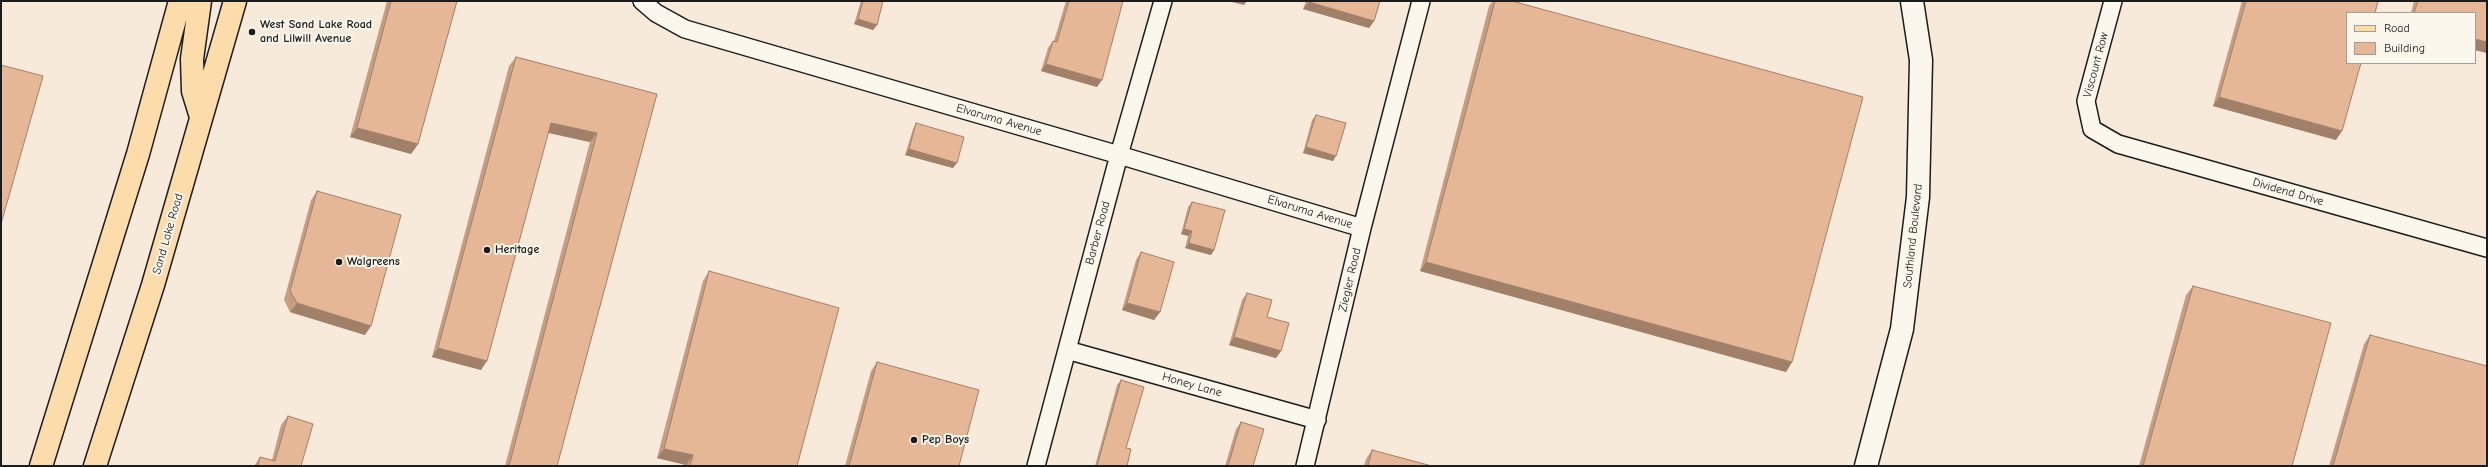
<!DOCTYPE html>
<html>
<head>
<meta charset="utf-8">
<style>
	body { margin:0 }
	#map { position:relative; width:2488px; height:467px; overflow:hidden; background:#f7eadb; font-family:"Comic Neue",sans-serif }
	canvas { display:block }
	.frame { position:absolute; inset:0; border:2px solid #1c1c1c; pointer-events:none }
	.legend { position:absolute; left:2346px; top:12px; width:130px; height:52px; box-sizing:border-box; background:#fbf7ec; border:1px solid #a29f99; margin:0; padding:5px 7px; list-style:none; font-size:12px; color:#1c1c1c }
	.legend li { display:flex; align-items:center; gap:8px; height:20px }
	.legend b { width:20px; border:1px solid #a29f99 }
</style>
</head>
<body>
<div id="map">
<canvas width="2488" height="467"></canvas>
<div class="frame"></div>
<ul class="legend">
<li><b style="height:5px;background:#fddcac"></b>Road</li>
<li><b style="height:11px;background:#e6b797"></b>Building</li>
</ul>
</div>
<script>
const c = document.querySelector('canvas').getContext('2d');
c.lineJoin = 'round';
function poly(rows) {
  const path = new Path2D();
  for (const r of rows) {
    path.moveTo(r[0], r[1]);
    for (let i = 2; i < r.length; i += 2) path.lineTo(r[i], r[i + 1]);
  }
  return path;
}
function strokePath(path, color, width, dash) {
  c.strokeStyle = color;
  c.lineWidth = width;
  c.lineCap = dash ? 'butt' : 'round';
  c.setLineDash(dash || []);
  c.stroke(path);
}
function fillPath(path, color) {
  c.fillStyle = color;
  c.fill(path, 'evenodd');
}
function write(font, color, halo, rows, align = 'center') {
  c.font = font + ' "Comic Neue",sans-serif';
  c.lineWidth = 4;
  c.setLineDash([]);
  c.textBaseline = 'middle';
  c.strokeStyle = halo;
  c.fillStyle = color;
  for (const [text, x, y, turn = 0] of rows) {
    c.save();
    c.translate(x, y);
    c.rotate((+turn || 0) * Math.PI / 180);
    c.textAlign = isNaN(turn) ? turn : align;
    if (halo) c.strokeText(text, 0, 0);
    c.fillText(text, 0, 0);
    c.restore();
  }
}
const street = poly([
	[642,1,656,13,685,29,1119,155,1362,228],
	[2113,1,2086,101,2092,129,2118,144,2487,248],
	[1067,350,1317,420],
	[1036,466,1119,155,1163,1],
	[1305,466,1362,228,1421,1]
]);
const secondary = poly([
	[1866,466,1902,329,1918,197,1921,60,1912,1]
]);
const primary = poly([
	[200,1,192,59,193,91,201,117],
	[41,466,138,154,180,1],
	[95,466,153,285,235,1]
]);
strokePath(street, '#1c1c1c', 20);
strokePath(secondary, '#1c1c1c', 25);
strokePath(primary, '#1c1c1c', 25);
strokePath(street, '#fbf7ec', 17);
strokePath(secondary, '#fbf7ec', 22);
strokePath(primary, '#fddcac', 22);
fillPath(poly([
	[387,1,457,1,418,144,411,154,350,137],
	[861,1,883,1,877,25,873,30,854,24],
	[1066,1,1123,1,1097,87,1041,71,1048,48,1053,41,1054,41],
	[1306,1,1380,1,1374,21,1369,28,1303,9],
	[1493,1,1512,1,1792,362,1786,372,1420,271,1489,6],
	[2242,1,2378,1,2336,140,2213,106],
	[2414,1,2487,1,2487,53,2475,50,2475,13,2411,13],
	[516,57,657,94,557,466,505,466,590,142,548,133,481,370,432,357,509,66],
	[1316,115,1333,161,1303,153,1312,120],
	[916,123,953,168,905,155,913,129],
	[317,191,365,335,290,312,284,300,311,200],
	[1192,202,1214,250,1211,255,1185,248,1188,236,1181,234,1188,207],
	[1141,252,1160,312,1154,320,1122,310,1136,260],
	[709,271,797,466,686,466,686,465,657,458,703,281],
	[2193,286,2292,466,2139,466,2186,295],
	[1247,293,1267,317,1281,351,1276,358,1229,345,1242,300],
	[2370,335,2487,466,2329,466,2364,344],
	[877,362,959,466,845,466,871,371],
	[1121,380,1126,448,1127,466,1095,466,1117,385],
	[288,416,301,466,254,466,260,457,272,460,281,425],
	[1241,422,1253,466,1225,466,1236,429],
	[1372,450,1432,466,1364,466,1366,459]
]), '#c69d82');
fillPath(poly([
	[1228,1,1247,1,1244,5],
	[1309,2,1374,21,1369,28,1303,9],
	[858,19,877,25,873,30,854,24],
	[2475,39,2487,42,2487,53,2475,50],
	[1046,64,1102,80,1097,87,1041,71],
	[2219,97,2342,131,2336,140,2213,106],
	[551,123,597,133,590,142,545,132],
	[357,128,418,144,411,154,350,137],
	[1306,147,1336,156,1333,161,1303,153],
	[909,149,957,163,953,168,905,155],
	[1184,229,1192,231,1188,236,1181,234],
	[1189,243,1214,250,1211,255,1185,248],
	[1426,262,1792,362,1786,372,1420,271],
	[297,303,371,326,365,335,290,312],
	[1127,303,1160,312,1154,320,1122,310],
	[1234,337,1281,351,1276,358,1229,345],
	[438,348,487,361,481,370,432,357],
	[664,449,693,455,686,465,657,458]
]), '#a1806a');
const building = poly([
	[391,1,457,1,418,144,357,128,391,1],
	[863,1,883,1,877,25,858,19,863,1],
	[1069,1,1123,1,1102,80,1046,64,1053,41,1057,42,1069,1],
	[1309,1,1380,1,1374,21,1309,2,1309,1],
	[1495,1,1512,1,1863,97,1792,362,1426,262,1495,1],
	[2246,1,2378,1,2375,13,2347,13,2347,63,2361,63,2342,131,2219,97,2246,1],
	[2418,1,2487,1,2487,42,2475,39,2475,13,2414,13,2418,1],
	[516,57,657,94,557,466,509,466,597,133,551,123,487,361,438,348,516,57],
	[1,65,43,76,1,224,1,65],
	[1316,115,1346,123,1336,156,1306,147,1316,115],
	[916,123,964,137,957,163,909,149,916,123],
	[317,191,401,215,371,326,297,303,290,291,317,191],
	[1192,202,1225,210,1214,250,1189,243,1192,231,1184,229,1192,202],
	[1141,252,1174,262,1160,312,1127,303,1141,252],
	[709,271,839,308,797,466,690,466,693,455,664,449,709,271],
	[2193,286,2331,323,2292,466,2143,466,2193,286],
	[1247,293,1272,300,1267,317,1289,323,1281,351,1234,337,1247,293],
	[2370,335,2487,366,2487,466,2333,466,2370,335],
	[877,362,979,390,959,466,849,466,877,362],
	[1121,380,1144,387,1126,448,1131,449,1127,466,1097,466,1121,380],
	[288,416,313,424,301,466,258,466,260,457,275,461,288,416],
	[1241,422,1264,429,1253,466,1228,466,1241,422],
	[1372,450,1432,466,1368,466,1372,450]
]);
fillPath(building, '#e6b797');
strokePath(building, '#a1806a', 1);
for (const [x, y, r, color] of [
	[252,32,4,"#1c1c1c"],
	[487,250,4,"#1c1c1c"],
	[339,262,4,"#1c1c1c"],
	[914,440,4,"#1c1c1c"]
]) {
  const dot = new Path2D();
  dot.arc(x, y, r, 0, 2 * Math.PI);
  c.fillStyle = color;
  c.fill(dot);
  strokePath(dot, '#fbf7ec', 1.5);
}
write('bold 12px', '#1c1c1c', '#fbf7ec', [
	["West Sand Lake Road",260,25],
	["and Lilwill Avenue",260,39],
	["Heritage",495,250],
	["Walgreens",347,262],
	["Pep Boys",922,440]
], 'left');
write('12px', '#1c1c1c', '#fbf7ec', [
	["Viscount Row",2096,65,-75],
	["Elvaruma Avenue",999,120,16],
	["Dividend Drive",2288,192,16],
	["Elvaruma Avenue",1310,212,17],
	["Barber Road",1098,233,-75],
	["Sand Lake Road",168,234,-74],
	["Southland Boulevard",1913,236,-84],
	["Ziegler Road",1350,280,-77],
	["Honey Lane",1192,385,16]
]);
</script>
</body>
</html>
